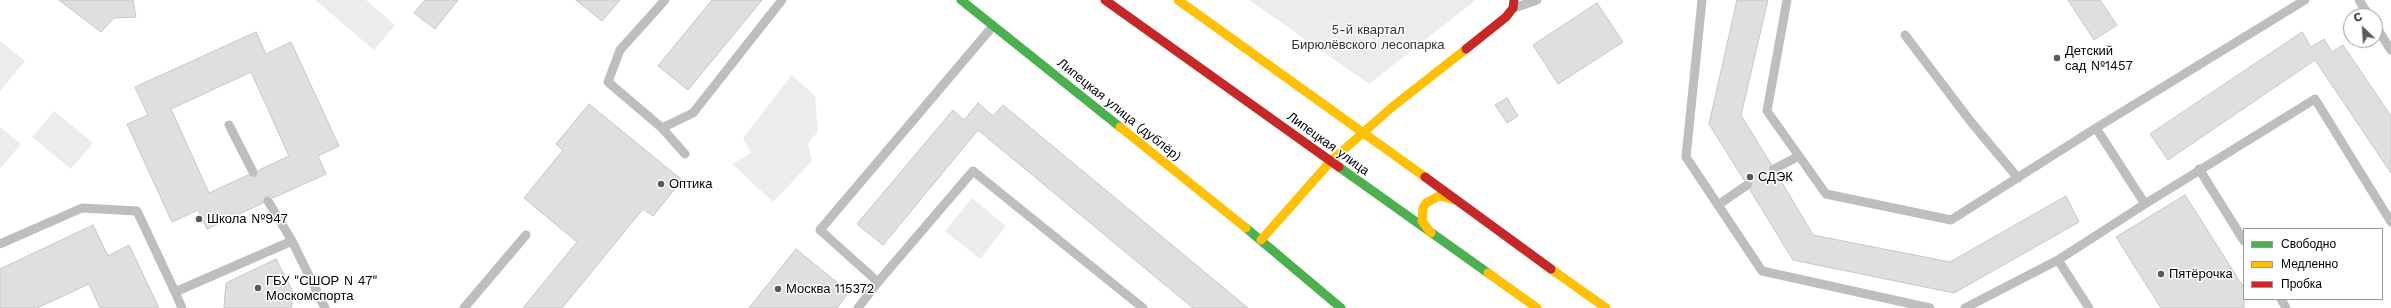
<!DOCTYPE html>
<html>
<head>
<meta charset="utf-8">
<style>
	body { margin:0 }
	#map { position:relative; width:2391px; height:308px; overflow:hidden; background:#fff; font-family:"Work Sans",sans-serif }
	canvas { display:block }
	.legend { position:absolute; left:2243px; top:228px; width:140px; height:72px; box-sizing:border-box; background:#fff; border:1px solid #999; margin:0; padding:5px 7px; list-style:none; font-size:12px; color:#000 }
	.legend li { display:flex; align-items:center; gap:8px; height:20px }
	.legend b { width:20px; border:1px solid #999 }
	.north { position:absolute; left:2343px; top:8px; width:40px; height:40px; box-sizing:border-box; background:#fff; border:1px solid #999; border-radius:50%; rotate:335deg; font-size:11px; font-weight:700; line-height:16px; text-align:center; color:#000 }
	.north::after { content:''; display:block; margin:auto; width:14px; height:18px; background:#595959; clip-path:polygon(50% 0,100% 100%,50% 72%,0 100%) }
</style>
</head>
<body>
<div id="map">
<canvas width="2391" height="308"></canvas>
<ul class="legend">
<li><b style="height:5px;background:#4caf50"></b>Свободно</li>
<li><b style="height:5px;background:#ffc107"></b>Медленно</li>
<li><b style="height:5px;background:#c62828"></b>Пробка</li>
</ul>
<div class="north">С</div>
</div>
<script>
const c = document.querySelector('canvas').getContext('2d');
c.lineJoin = 'round';
function fillPath(path, color) {
  c.fillStyle = color;
  c.fill(path, 'evenodd');
}
function poly(rows) {
  const path = new Path2D();
  for (const r of rows) {
    path.moveTo(r[0], r[1]);
    for (let i = 2; i < r.length; i += 2) path.lineTo(r[i], r[i + 1]);
  }
  return path;
}
function strokePath(path, color, width, dash) {
  c.strokeStyle = color;
  c.lineWidth = width;
  c.lineCap = dash ? 'butt' : 'round';
  c.setLineDash(dash || []);
  c.stroke(path);
}
function write(font, color, halo, rows, align = 'center') {
  c.font = font + ' "Work Sans",sans-serif';
  c.lineWidth = 3;
  c.setLineDash([]);
  c.textBaseline = 'middle';
  c.strokeStyle = halo;
  c.fillStyle = color;
  for (const [text, x, y, turn = 0] of rows) {
    c.save();
    c.translate(x, y);
    c.rotate((+turn || 0) * Math.PI / 180);
    c.textAlign = isNaN(turn) ? turn : align;
    if (halo) c.strokeText(text, 0, 0);
    c.fillText(text, 0, 0);
    c.restore();
  }
}
fillPath(poly([
	[315,0,366,0,395,25,374,50],
	[1249,0,1476,0,1369,84],
	[0,41,25,61,0,91],
	[792,75,815,96,818,131,808,144,812,161,773,202,732,164,751,153,743,138],
	[54,111,93,143,71,169,32,137],
	[0,127,21,144,0,169],
	[972,198,1006,226,980,259,945,231]
]), '#ececec');
const building = poly([
	[59,0,133,0,136,17,114,18,101,32,59,0],
	[425,0,458,0,435,29,414,13,425,0],
	[576,0,620,0,602,21,576,0],
	[712,0,762,0,688,90,658,66,712,0],
	[1737,0,1768,0,1741,115,1771,164,1769,172,1777,174,1813,235,1950,262,2066,196,2079,222,1954,293,1793,260,1750,190,1752,182,1749,179,1744,180,1709,124,1737,0],
	[2068,0,2100,0,2117,25,2094,40,2068,0],
	[1597,3,1623,42,1558,84,1533,45,1597,3],
	[256,32,266,54,291,42,339,146,318,156,326,174,273,198,271,196,265,196,263,203,207,229,198,210,172,222,127,124,148,115,135,87,256,32],
	[251,72,289,156,259,170,255,177,248,175,209,193,171,109,251,72],
	[2302,32,2311,47,2324,39,2332,52,2343,45,2391,116,2391,173,2315,60,2168,160,2150,134,2302,32],
	[1507,98,1518,116,1507,123,1495,105,1507,98],
	[978,103,993,116,1003,105,1248,308,1193,308,978,130,883,245,857,224,953,110,964,120,978,103],
	[589,104,682,180,653,216,643,209,562,308,523,308,577,242,524,198,563,150,556,144,589,104],
	[2185,195,2244,288,2244,308,2161,308,2116,237,2185,195],
	[93,225,108,256,129,245,159,308,100,308,89,284,37,308,0,308,0,269,93,225],
	[796,249,849,292,837,308,749,308,796,249],
	[276,259,294,294,291,308,224,308,226,283,276,259]
]);
fillPath(building, '#dfdfdf');
strokePath(building, '#c7c7c7', 1);
strokePath(poly([
	[665,0,620,50,608,82,662,128,693,113,782,0],
	[1702,0,1686,157,1762,271,1930,308],
	[1787,0,1767,111,1826,194,1951,220,2096,128],
	[2359,0,2369,16],
	[1514,8,1537,0],
	[2375,25,2391,50],
	[993,26,820,230,878,282,973,171,1143,308],
	[1905,35,1971,122,2018,178],
	[229,125,253,172],
	[662,128,685,154],
	[1774,169,1799,156],
	[2199,169,2244,241],
	[268,201,292,241,325,308],
	[2145,204,2315,99,2391,222],
	[1718,205,1747,185],
	[0,244,82,208,137,211,175,292],
	[2058,260,2145,204,2096,128,2305,0],
	[2281,299,2286,308],
	[182,308,175,292,292,241],
	[464,308,526,235],
	[858,308,878,282],
	[1965,308,2058,260,2089,308]
]), '#bebebe', 9);
strokePath(poly([
	[961,0,1120,127],
	[1339,167,1488,273],
	[1246,228,1341,308]
]), '#4caf50', 9);
strokePath(poly([
	[1178,0,1425,177],
	[1120,127,1246,228],
	[1431,233,1422,221,1423,208,1426,203,1439,196,1455,200],
	[1261,240,1331,161,1391,108,1466,49],
	[1551,269,1606,308],
	[1488,273,1537,308]
]), '#ffc107', 9);
strokePath(poly([
	[1105,0,1339,167],
	[1466,49,1506,17,1513,8,1514,0],
	[1425,177,1551,269]
]), '#c62828', 9);
for (const [x, y, r, color] of [
	[2057,58,4,"#595959"],
	[1750,177,4,"#595959"],
	[661,184,4,"#595959"],
	[199,219,4,"#595959"],
	[2161,274,4,"#595959"],
	[258,288,4,"#595959"],
	[778,289,4,"#595959"]
]) {
  const dot = new Path2D();
  dot.arc(x, y, r, 0, 2 * Math.PI);
  c.fillStyle = color;
  c.fill(dot);
  strokePath(dot, '#fff', 1.5);
}
write('13px', '#333', '#fff', [
	["5-й квартал",1368,30],
	["Бирюлёвского лесопарка",1368,45]
]);
write('13px', '#000', '#fff', [
	["Детский",2065,51],
	["сад №1457",2065,66],
	["СДЭК",1758,177],
	["Оптика",669,184],
	["Школа №947",207,219],
	["Пятёрочка",2169,274],
	["ГБУ \"СШОР N 47\"",266,281],
	["Москомспорта",266,296],
	["Москва 115372",786,289]
], 'left');
write('13px', '#000', '#fff', [
	["Липецкая улица (дублёр)",1119,110,39],
	["Липецкая улица",1328,144,36]
]);
</script>
</body>
</html>
